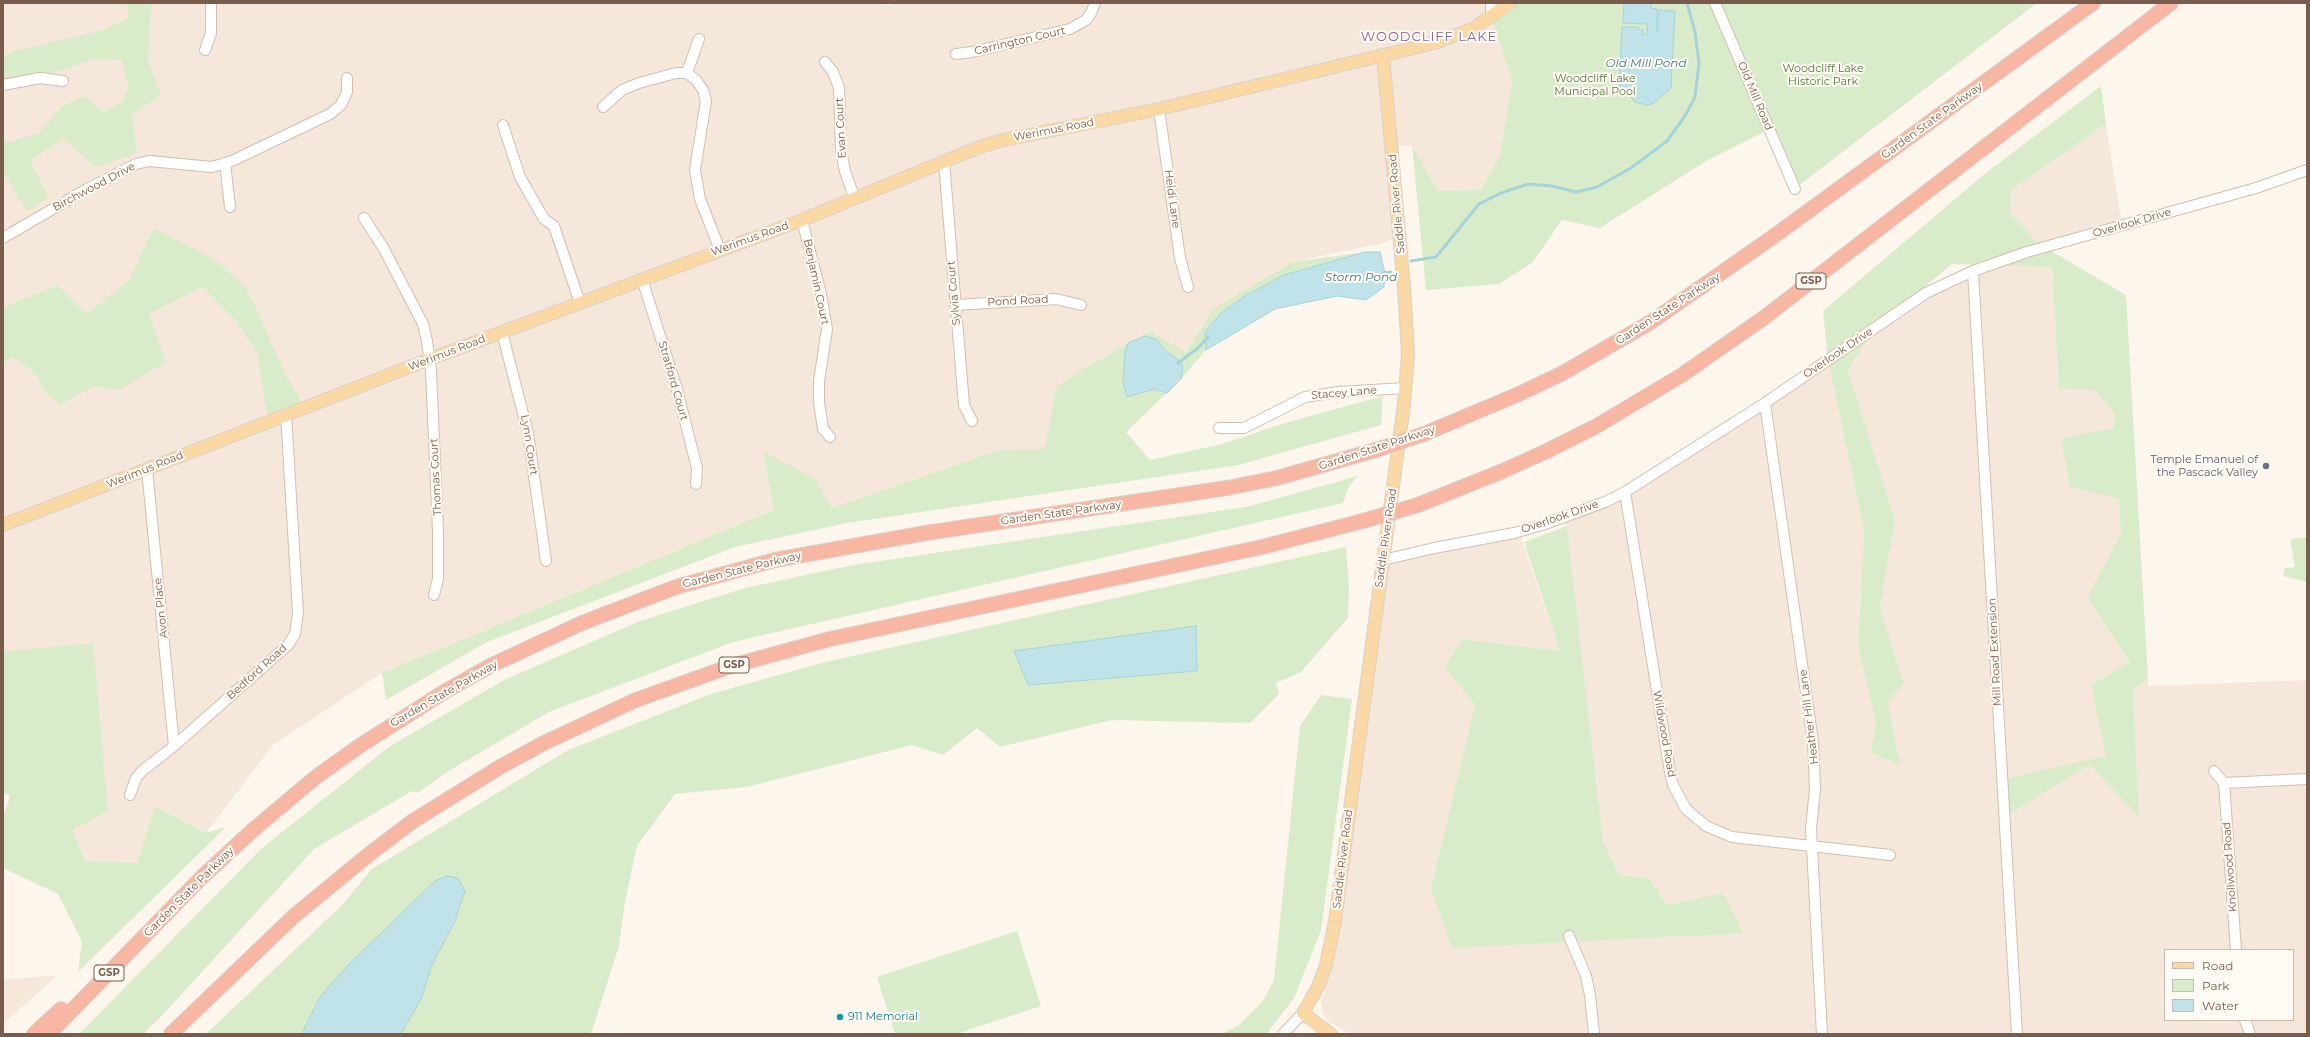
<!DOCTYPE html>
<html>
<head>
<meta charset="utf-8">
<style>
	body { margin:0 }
	#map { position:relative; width:2310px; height:1037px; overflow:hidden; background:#fdf6ec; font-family:Montserrat,sans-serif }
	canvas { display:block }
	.frame { position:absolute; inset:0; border:4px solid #7a5c4d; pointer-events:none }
	.legend { position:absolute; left:2164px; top:949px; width:130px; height:72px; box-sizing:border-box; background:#fffaf3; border:1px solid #cabbb1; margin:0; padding:5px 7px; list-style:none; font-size:12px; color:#7a5c4d }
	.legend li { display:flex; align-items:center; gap:8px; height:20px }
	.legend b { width:20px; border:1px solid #cabbb1 }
</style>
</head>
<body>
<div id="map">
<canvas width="2310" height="1037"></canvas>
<div class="frame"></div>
<ul class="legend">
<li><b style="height:5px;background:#fbd9a5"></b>Road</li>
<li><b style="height:11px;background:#d8ecc9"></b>Park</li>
<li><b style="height:11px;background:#bfe3e8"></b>Water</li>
</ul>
</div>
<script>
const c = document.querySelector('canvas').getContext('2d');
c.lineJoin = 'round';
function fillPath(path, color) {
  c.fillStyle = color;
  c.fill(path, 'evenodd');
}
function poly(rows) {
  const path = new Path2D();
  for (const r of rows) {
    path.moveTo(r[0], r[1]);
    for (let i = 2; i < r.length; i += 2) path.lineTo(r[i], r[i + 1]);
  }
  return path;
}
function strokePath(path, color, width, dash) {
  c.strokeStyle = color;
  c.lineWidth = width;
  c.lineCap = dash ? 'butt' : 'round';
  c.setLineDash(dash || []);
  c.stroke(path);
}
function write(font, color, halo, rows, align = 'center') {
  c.font = font + ' Montserrat,sans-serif';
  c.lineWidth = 4;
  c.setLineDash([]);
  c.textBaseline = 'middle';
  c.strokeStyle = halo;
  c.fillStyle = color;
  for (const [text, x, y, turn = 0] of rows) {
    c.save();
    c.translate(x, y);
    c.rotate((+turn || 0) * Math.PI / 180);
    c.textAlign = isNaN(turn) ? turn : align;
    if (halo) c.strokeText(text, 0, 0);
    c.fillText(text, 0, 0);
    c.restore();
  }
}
fillPath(poly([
	[3,3,884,3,889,6,892,3,1510,3,1491,17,1512,80,1500,155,1481,190,1438,191,1413,146,1392,146,1400,237,1379,244,1292,262,1214,308,1186,352,1149,331,1085,368,1056,387,1046,449,999,450,832,508,815,479,763,452,774,510,382,673,273,745,206,833,155,806,137,863,85,861,73,830,93,644,3,651,3,364,13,357,36,374,42,389,60,405,94,385,119,390,149,314,202,287,237,322,257,353,268,421,305,407,286,375,154,229,128,281,86,315,58,285,3,307],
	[2106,124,2122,225,2042,248,2010,213,2011,190],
	[1996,264,2052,267,2059,389,2094,390,2115,413,2113,428,2061,438,2070,487,2119,499,2121,533,2087,598,2130,662,2091,685,2107,756,2003,779,2005,817,2090,765,2139,816,2133,690,2148,679,2148,686,2307,680,2307,1034,1350,1034,1328,1021,1322,1012,1321,1001,1325,991,1326,965,1383,560,1519,532,1560,651,1462,639,1475,704,1431,889,1743,933,1723,893,1667,905,1649,878,1619,875,1603,841,1567,526,1563,517,1605,502,1828,360,1864,530,1858,646,1876,724,1871,751,1900,765,1888,702,1904,683,1880,608,1895,520,1848,370,1875,328,1926,293],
	[2165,950,2293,950,2293,1020,2165,1020],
	[58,975,3,1024,3,980]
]), '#f5e8da');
fillPath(poly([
	[126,3,151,3,148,62,161,95,132,115,137,153,96,167,64,139,30,160,49,198,27,211,6,176,3,177,3,136,6,143,39,133,62,106,85,96,103,112,122,102,129,86,121,60,94,59,66,69,3,81,3,56,14,51,100,31,130,18],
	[1510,3,2037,3,1797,187,1766,131,1708,160,1600,228,1562,220,1532,263,1499,284,1426,290,1412,145,1438,191,1481,190,1500,155,1512,80,1491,17],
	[2101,86,2106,124,2011,190,2010,213,2039,244,2126,295,2148,679,2133,690,2139,817,2090,765,2005,817,2003,779,2106,756,2091,685,2130,662,2087,598,2121,533,2119,499,2070,487,2061,438,2113,428,2115,413,2094,390,2059,389,2052,267,1952,264,1875,328,1848,370,1895,520,1880,608,1904,683,1888,702,1900,765,1871,752,1876,724,1858,646,1864,530,1828,360,1823,311,1987,172],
	[154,228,217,261,247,289,286,375,305,407,268,421,257,353,237,322,202,287,149,314,166,362,119,390,94,386,60,405,42,389,36,374,13,357,3,364,3,307,58,285,86,314,128,281],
	[1365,252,1284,275,1245,296,1222,312,1205,332,1206,350,1181,379,1126,432,1150,460,1222,444,1285,423,1383,396,1381,425,1238,465,847,523,735,547,487,642,386,700,382,673,774,510,763,451,815,479,832,508,999,450,1045,449,1056,387,1085,368,1149,331,1186,352,1214,308,1292,262],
	[1358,476,1349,486,1343,503,733,642,549,712,447,772,418,793,412,791,314,849,160,1018,143,1034,79,1034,262,848,390,746,506,679,640,621,745,588,853,565,1246,507],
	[1567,526,1603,841,1619,875,1649,878,1667,905,1723,893,1743,933,1452,948,1431,889,1475,704,1445,668,1462,639,1560,651,1524,542],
	[2307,537,2307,582,2283,576,2285,568,2295,567,2290,539],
	[1346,547,1349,587,1348,618,1301,672,1276,683,1279,694,1250,723,1112,720,1000,747,977,728,943,755,912,745,747,787,675,794,637,846,625,902,619,946,591,1034,206,1034,343,904,372,869,568,750,711,694,821,663],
	[93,643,108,811,73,830,85,861,137,863,155,806,206,833,226,827,78,972,82,942,58,894,3,868,3,817,10,796,3,792,3,651],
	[1321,695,1352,699,1321,930,1294,998,1268,1032,1266,1034,1222,1034,1239,1025,1263,1001,1274,980,1300,726],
	[1017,931,1041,1006,956,1034,895,1034,877,977]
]), '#d8ecc9');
const water = poly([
	[1624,3,1651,3,1651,8,1657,9,1657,31,1659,10,1675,11,1671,88,1654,103,1647,105,1635,102,1619,85,1622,27,1638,27,1639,30,1643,30,1643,35,1647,35,1647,24,1623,23,1624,3],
	[1365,252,1380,252,1385,273,1384,287,1366,300,1337,296,1275,309,1206,350,1205,332,1222,312,1245,296,1284,275,1365,252],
	[1146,336,1157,340,1166,351,1181,362,1183,368,1181,379,1167,393,1154,389,1127,397,1123,383,1125,352,1128,343,1146,336],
	[1196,626,1197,671,1028,685,1014,651,1196,626],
	[447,876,458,878,465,891,455,921,431,967,422,997,402,1032,398,1034,303,1034,303,1031,320,997,349,964,435,881,447,876]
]);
fillPath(water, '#bfe3e8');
strokePath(water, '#a5d3da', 1);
strokePath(poly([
	[1411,261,1436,257,1479,204,1501,193,1528,184,1552,186,1576,192,1597,187,1631,168,1667,141,1685,116,1695,97,1699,63,1695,32,1687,3],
	[1382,273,1391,272],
	[1178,363,1199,347,1208,337]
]), '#a5d3da', 3);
const minor = poly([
	[1715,3,1795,189],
	[1491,17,1491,3],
	[205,50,211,33,211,3],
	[956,54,972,52,1070,29,1086,20,1091,13,1095,3],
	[825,62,833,72,839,88,841,151,845,171,854,197],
	[687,73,699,39],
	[3,85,40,78,63,81],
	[603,107,622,90,639,83,676,73,687,73,696,80,703,90,706,101,695,170,700,199,720,250],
	[1159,109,1180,258,1188,287],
	[503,125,520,177,544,219,554,226,580,303],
	[944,162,964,405,972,421],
	[225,163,230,207],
	[364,218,384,249,423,324,427,341,431,371,438,532,438,579,434,595],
	[802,220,821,294,827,329,819,381,819,402,823,429,830,437],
	[3,238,87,189,136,164,149,161,212,167,232,161,330,114,341,105,347,92,347,78],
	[1973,271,2017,1034],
	[642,279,676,386,697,468,696,484],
	[955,305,1056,299,1081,305],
	[502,332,528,433,546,561],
	[1765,403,1813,742,1815,789,1811,829,1822,1034],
	[1219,428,1244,428,1305,397,1338,392,1405,388],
	[147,469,174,746],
	[1625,492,1670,772,1673,785,1686,809,1706,826,1732,837,1890,855],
	[1383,560,1434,548,1514,533,1545,524,1605,502,1625,492,1765,403,1926,293,1973,271,2027,252,2256,188,2307,170],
	[2214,771,2224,783,2307,779],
	[2224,783,2236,950],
	[130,795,136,778,142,771,174,746,288,645,295,634,298,613,286,414],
	[1569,936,1586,976,1590,995,1594,1034],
	[2245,1020,2250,1034],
	[1283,1034,1303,1013]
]);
const major = poly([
	[3,525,430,359,802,220,977,148,999,141,1159,109,1438,42,1474,28,1510,3],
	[1331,1034,1303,1013,1318,987,1326,965,1335,921,1404,404,1408,354,1404,287,1383,56]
]);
const highway = poly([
	[1424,434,1519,394,1563,373,1651,322,1777,234,2093,3],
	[1418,505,1503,471,1549,450,1595,427,1682,375,1765,317,2171,3],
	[34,1034,61,1009],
	[49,1034,202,877,253,830,316,777,358,747,444,692,490,666,582,623,676,587,775,560,926,533,1227,488,1277,478,1376,450],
	[171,1034,294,916,372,852,413,821,500,767,544,743,636,700,731,666,830,639,1262,547,1363,521]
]);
strokePath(minor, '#d1beb0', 12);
strokePath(major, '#dad1cd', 14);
strokePath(highway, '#dad1cd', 16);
strokePath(minor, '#fff', 10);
strokePath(major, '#fbd9a5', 12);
strokePath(highway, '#f7b7a3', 14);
const highwayBridge = poly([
	[1376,450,1424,434],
	[1363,521,1418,505]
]);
strokePath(highwayBridge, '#dad1cd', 16, []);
strokePath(highwayBridge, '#f7b7a3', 14);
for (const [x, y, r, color] of [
	[2266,466,4,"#6b7280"],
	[840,1017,4,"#0f9aa8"]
]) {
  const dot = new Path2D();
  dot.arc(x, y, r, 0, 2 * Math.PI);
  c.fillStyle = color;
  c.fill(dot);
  strokePath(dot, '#fffaf3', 1.5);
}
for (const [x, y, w] of [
	[1811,281,30],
	[734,665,30],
	[109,973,30]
]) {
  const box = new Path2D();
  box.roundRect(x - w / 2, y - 8, w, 16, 3);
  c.fillStyle = '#fffaf3';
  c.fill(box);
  strokePath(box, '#7a5c4d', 1);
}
write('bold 10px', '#7a5c4d', null, [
	["GSP",1811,281],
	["GSP",734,665],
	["GSP",109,973]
]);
write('11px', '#7a5c4d', '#fffaf3', [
	["Carrington Court",1020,41,-13],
	["Old Mill Road",1755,96,67],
	["Garden State Parkway",1932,121,-36],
	["Evan Court",841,128,-93],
	["Werimus Road",1054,130,-11],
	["Birchwood Drive",94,187,-28],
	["Heidi Lane",1172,199,82],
	["Saddle River Road",1397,204,-95],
	["Overlook Drive",2132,223,-16],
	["Werimus Road",750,239,-20],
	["Benjamin Court",816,282,78],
	["Sylvia Court",954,293,-95],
	["Pond Road",1018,301,-3],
	["Garden State Parkway",1668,309,-33],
	["Werimus Road",447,353,-21],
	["Overlook Drive",1838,353,-34],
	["Stratford Court",673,381,74],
	["Stacey Lane",1344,393,-5],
	["Lynn Court",529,445,81],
	["Garden State Parkway",1377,448,-18],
	["Werimus Road",145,470,-22],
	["Thomas Court",436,477,-93],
	["Garden State Parkway",1061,513,-8],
	["Overlook Drive",1560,517,-19],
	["Saddle River Road",1386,538,-82],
	["Garden State Parkway",742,570,-14],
	["Avon Place",161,608,-96],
	["Mill Road Extension",1995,652,-93],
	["Bedford Road",257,672,-42],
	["Garden State Parkway",444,694,-30],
	["Heather Hill Lane",1809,717,-97],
	["Wildwood Road",1664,734,80],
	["Saddle River Road",1343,859,-83],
	["Knollwood Road",2230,867,-94],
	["Garden State Parkway",189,892,-45]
]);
write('11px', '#537a41', '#fffaf3', [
	["Woodcliff Lake",1823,69],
	["Historic Park",1823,82],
	["Woodcliff Lake",1595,79],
	["Municipal Pool",1595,92]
]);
write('11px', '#5b616d', '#fffaf3', [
	["Temple Emanuel of",2258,460],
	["the Pascack Valley",2258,473]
], 'right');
write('11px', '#0d838f', '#fffaf3', [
	["911 Memorial",848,1017]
], 'left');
write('italic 12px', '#437c86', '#fffaf3', [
	["Old Mill Pond",1646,63],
	["Storm Pond",1361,277]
]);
c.letterSpacing = '1px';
write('13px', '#846695', '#fffaf3', [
	["WOODCLIFF LAKE",1429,37]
]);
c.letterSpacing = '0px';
</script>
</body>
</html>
